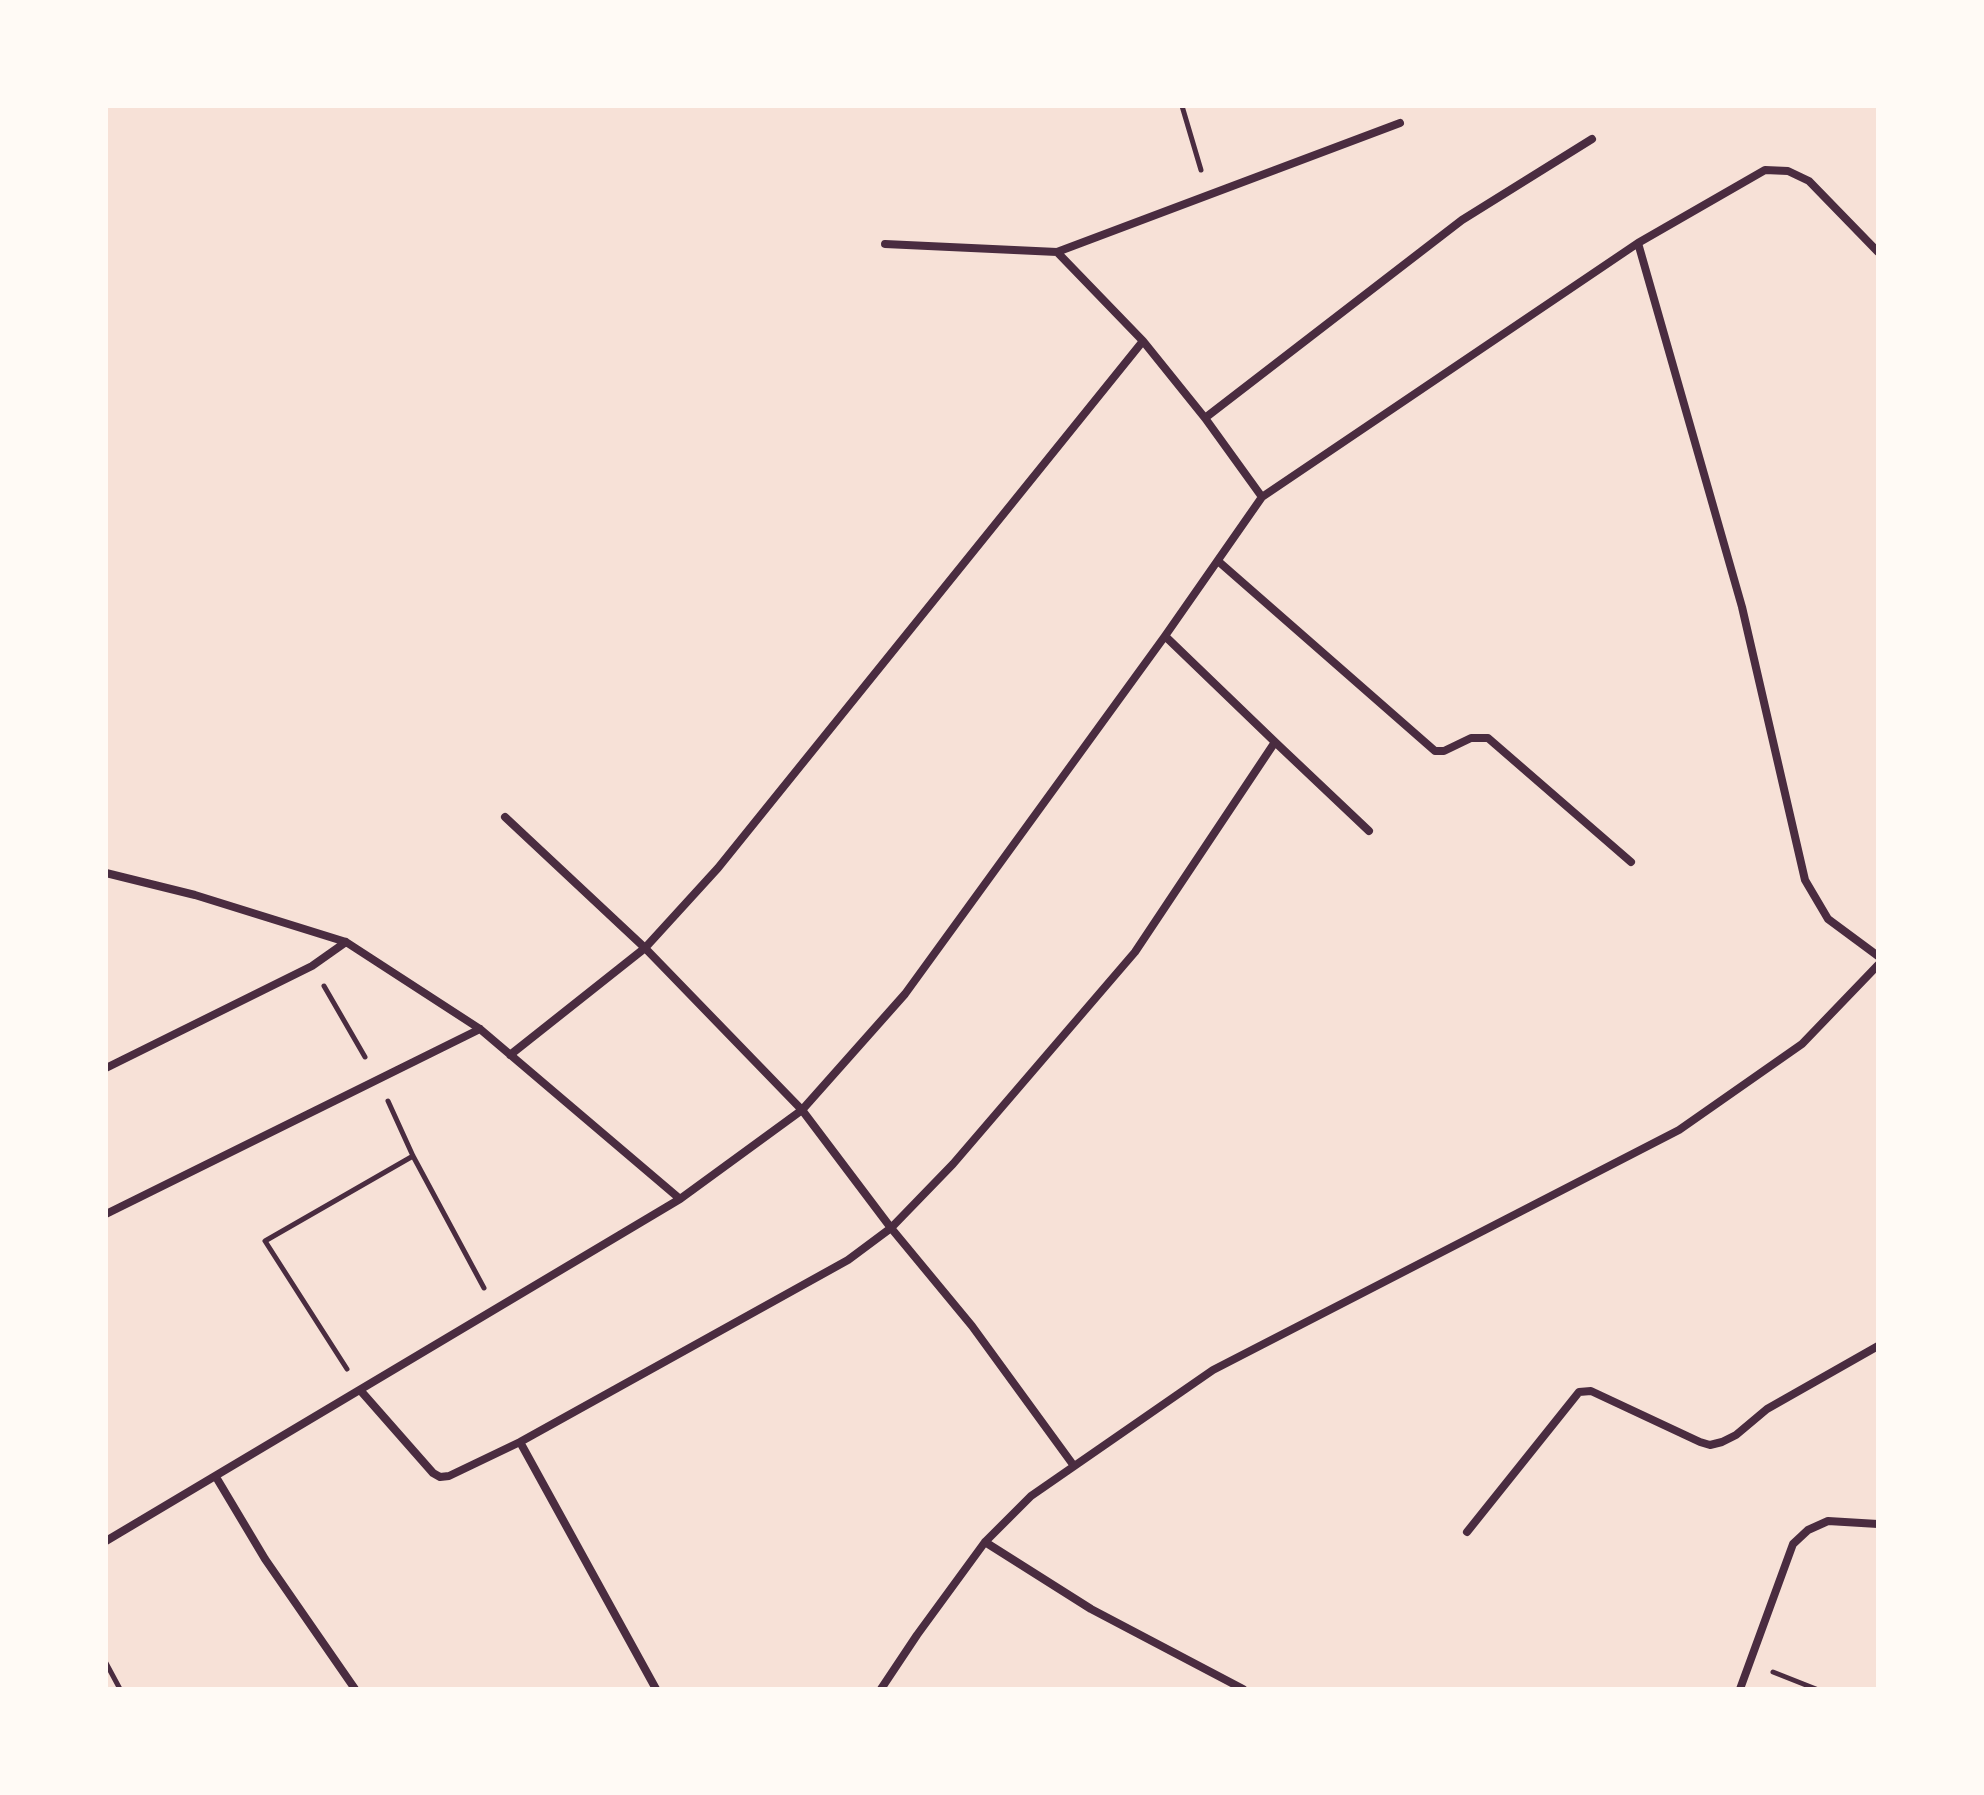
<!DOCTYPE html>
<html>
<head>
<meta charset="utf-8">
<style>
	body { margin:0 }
	#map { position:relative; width:1984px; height:1795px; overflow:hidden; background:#f7e1d7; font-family:Manrope,sans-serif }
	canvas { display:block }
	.frame { position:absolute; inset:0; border:108px solid #fffaf5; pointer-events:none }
</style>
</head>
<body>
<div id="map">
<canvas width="1984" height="1795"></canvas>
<div class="frame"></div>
</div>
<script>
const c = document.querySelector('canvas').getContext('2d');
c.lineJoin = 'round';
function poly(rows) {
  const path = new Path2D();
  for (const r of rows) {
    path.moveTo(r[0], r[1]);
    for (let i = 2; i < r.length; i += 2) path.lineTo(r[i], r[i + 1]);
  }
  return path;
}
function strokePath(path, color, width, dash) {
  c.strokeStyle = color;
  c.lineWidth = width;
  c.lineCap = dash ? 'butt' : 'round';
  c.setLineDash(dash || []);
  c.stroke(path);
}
strokePath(poly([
	[1182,106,1201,170],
	[324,986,365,1057],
	[388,1101,413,1156,484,1288],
	[347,1369,265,1241,413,1156],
	[106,1663,120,1689],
	[1773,1672,1816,1689]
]), '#4a2c40', 5);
strokePath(poly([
	[1638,243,1742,607,1805,880,1828,919,1878,956],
	[885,244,1057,252,1400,123],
	[1057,252,1143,341,1205,418,1262,497],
	[1205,418,1462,220,1592,139],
	[1218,561,1435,751,1444,751,1471,738,1488,738,1631,862],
	[1165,636,1275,742],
	[505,817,645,948,802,1110,891,1228,972,1326,1074,1466],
	[106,873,195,895,346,942,480,1029,680,1199],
	[510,1055,645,948,718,868,1143,341],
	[106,1068,312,966,346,942],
	[106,1214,480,1029],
	[360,1390,433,1473,440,1477,449,1476,520,1442,848,1260,891,1228,953,1164,1135,952,1275,742,1369,831],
	[520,1442,656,1689],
	[216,1477,265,1559,355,1689],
	[1467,1532,1579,1392,1591,1391,1700,1442,1710,1445,1722,1442,1736,1435,1767,1409,1878,1346],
	[106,1541,680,1199,802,1110,905,994,1165,636,1262,497,1638,243,1765,170,1788,171,1809,181,1878,252],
	[985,1542,1091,1609,1243,1689],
	[881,1689,917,1635,985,1542,1031,1496,1213,1370,1679,1130,1802,1044,1878,965],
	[1740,1689,1793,1544,1808,1530,1828,1521,1878,1524]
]), '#4a2c40', 8);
</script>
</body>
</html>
